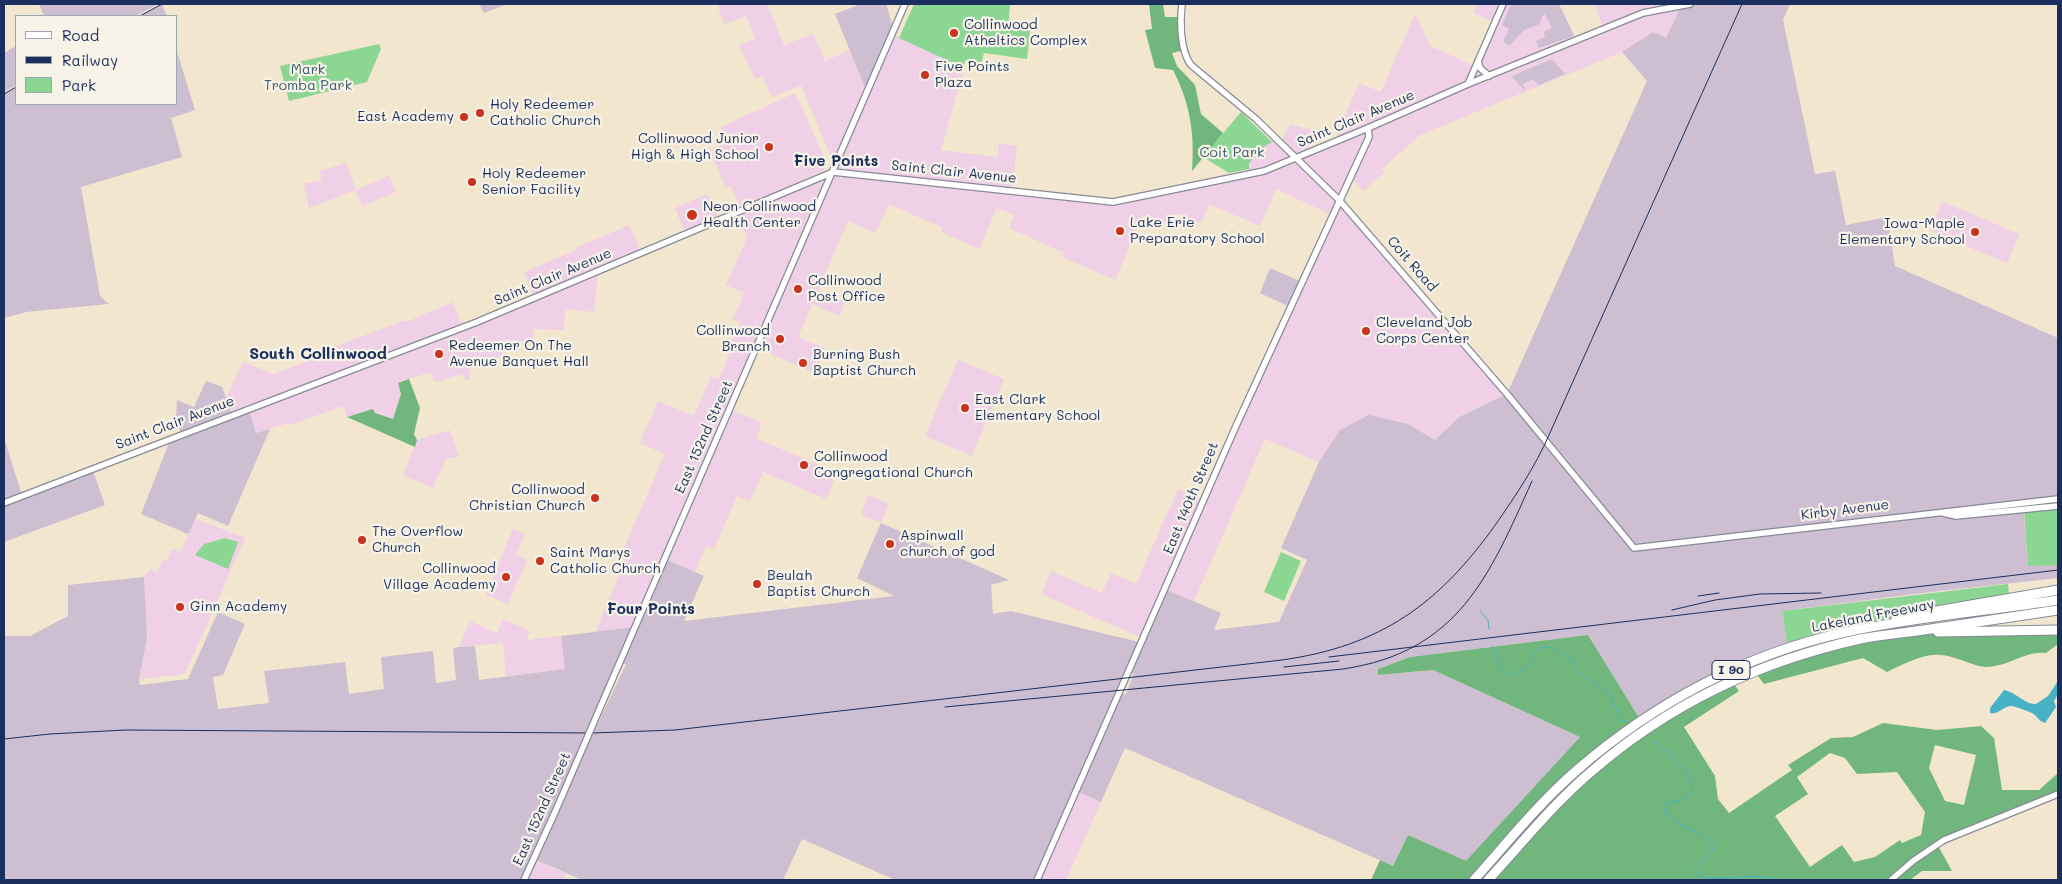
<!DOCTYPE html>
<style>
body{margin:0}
#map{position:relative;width:2062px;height:884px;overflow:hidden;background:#f2e6ce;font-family:Mali,sans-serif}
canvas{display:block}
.frame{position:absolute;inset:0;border:5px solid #1b2f5e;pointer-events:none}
.legend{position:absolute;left:15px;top:15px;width:162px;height:90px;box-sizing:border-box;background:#f7f3e8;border:1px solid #9fa5b1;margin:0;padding:6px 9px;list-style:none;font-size:15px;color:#1b2f5e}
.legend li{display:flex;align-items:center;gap:10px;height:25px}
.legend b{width:25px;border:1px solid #9fa5b1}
</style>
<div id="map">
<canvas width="2062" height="884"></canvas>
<div class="frame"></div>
<ul class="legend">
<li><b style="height:6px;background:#fff"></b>Road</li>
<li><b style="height:6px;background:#1b2f5e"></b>Railway</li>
<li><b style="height:14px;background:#8cd693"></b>Park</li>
</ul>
</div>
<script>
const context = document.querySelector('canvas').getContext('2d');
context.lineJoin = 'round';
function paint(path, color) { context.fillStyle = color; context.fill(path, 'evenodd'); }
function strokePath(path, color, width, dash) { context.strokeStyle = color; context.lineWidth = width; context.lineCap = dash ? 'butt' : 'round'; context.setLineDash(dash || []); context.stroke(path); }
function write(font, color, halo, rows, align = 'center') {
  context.font = font + ' Mali,sans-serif'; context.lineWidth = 4.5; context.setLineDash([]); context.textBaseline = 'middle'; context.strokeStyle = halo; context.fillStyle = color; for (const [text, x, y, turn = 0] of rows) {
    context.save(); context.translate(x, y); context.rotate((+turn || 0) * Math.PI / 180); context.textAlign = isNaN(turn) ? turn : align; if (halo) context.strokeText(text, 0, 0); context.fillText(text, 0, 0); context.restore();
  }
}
const built = new Path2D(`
 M717,4H767L784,45L813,34L825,61L850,50L864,85L892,34L964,68L941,150L997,157L999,143L1017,146L1012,191L1113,202L1250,173L1249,163L1254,152L1276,139L1281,143L1290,124L1316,131L1307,153L1334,142L1359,83L1381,92L1415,14L1430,46L1475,66L1495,22L1473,13L1477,4H1559L1577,40L1604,29L1594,4H1690L1681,6L1666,38L1652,32L1622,52L1420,135L1382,169L1384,172L1364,191L1351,178L1339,200L1507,394L1459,417L1435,440L1408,424L1340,430L1319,462L1265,439L1194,601L1165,589L1144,639L1041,594L1051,571L1102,593L1111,573L1136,584L1178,489L1203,500L1332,215L1276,189L1260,226L1209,204L1201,223L1176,213L1170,226L1143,215L1115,280L1062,257L1064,253L1009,228L1014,215L997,208L979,249L941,232L943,228L889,204L875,233L848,221L818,290L845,302L840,316L812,304L798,337L825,348L815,373L757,348L730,409L762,423L756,438L837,473L826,499L763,472L750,501L737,496L714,549L706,546L695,573L664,559L635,627L595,633L628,553L623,550L665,454L640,443L658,401L694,416L711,376L719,379L732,347L730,346L740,322L733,319L744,293L726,285L747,238L737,213L742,210L731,186L726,188L710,151L728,142L721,127L795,93L826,161L824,170L757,201L758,204L833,172L831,157L801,85L772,97L762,76L755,79L739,45L755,39L746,16L724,24Z
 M346,163L356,190L389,176L396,192L362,206L356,190L309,208L304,184L322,180L319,171Z
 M707,194L720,221L686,235L675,208Z
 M1942,201L2019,234L2007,263L1930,231Z
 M629,225L641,253L598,271L594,312L565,309L564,330L534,329L533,342L503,340L502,356L470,368V380H464L463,374L435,382L431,372L399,382L401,394L388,434L347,417L343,406L290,425L289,423L256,433L248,409L232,415L226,399L243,362L273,374L314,359L313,355L405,320L406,322L453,302L463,327L534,297L524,272L577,250L576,248Z
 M958,360L1004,379L972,456L925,436Z
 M450,430L459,457L446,458L433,488L403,475L417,440Z
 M869,495L889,504L881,523L861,514Z
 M194,518L245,538L185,674L139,679L147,638L144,577L150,569L157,573L163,559L167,561L172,549L181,552Z
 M513,529L525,534L516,555L527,560L508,604L486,595Z
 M503,619L530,631L527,640L561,636L566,669L506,676L503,643L459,647L470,621L497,633Z
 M1077,791L1101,802L1066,880H1038Z
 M534,859L566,874L563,880H524Z`);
const industrial = new Path2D(`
 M39,4H158L136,16H44Z
 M162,4L167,16H141Z
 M479,4H507L484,13Z
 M861,4H886L894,30L870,87L864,85L835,14Z
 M1511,4H1559L1574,36L1539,48L1536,41L1545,37L1544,32L1552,28L1545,14L1542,16L1540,24L1524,30L1510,45L1503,42L1509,29L1502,25Z
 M1690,4H1790L1783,20L1815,174L1835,171L1846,225L1888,217L1895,266L2058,338V495L2023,502L2028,566L2058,563V578L1914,594L1782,611L1788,649L1765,656L1641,721L1588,635L1410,657L1378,669V675L1433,670L1580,737L1466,862L1408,835L1393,866L1125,748L1101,802L1077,791L1119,695L1126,694L1134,673L1128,674L1165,589L1221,613L1214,630L1279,622L1307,560L1281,548L1319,462L1340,430L1369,415L1408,424L1435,440L1459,417L1507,394L1647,81L1622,52L1653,32L1666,38L1681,6Z
 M16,46V85L4,92V53Z
 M176,48L195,110L171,118L182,157L81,187L100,296L109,304L26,312L4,318V94L16,87V104H176Z
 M1552,59L1565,74L1539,85L1533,79L1523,84L1525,91L1512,76Z
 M1270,268L1302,282L1290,307L1260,293Z
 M206,381L222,387L232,414L248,408L256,433L270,429L228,526L198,513L188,534L141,514L171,438L181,434L176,419L177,400L194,407Z
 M4,438L22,495L92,468L105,505L4,542Z
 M881,523L1009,580L991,585L993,614L1011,611L1139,642L1037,880H895L802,839L783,880H582L534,859L524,880H4V636H30L68,616V585L144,577L147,638L139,679L140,685L188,679L218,612L245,624L223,675L213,677L218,709L269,703L264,671L345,662L349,694L384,689L381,657L433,651L436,683L456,680L453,648L459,647L475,646L479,680L565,669L561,636L635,627L665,559L704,576L684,621L894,596L857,578ZM619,663L626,664L555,814Z`);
const green = new Path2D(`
 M914,4H1010L1008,28L1030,31L1027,59L984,53L981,65L965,60L964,68L899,38Z
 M379,44L381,49L367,82L289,101L280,66Z
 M1241,112L1272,142L1255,152L1256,155L1249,163V169L1229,173L1203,157Z
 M2058,506V565L2028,566L2024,508Z
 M225,538L238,542L228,569L195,555L204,544Z
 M1281,552L1301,561L1284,601L1264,592Z
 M2008,584L2009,597L1788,649L1782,611Z`);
const forest = new Path2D(`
 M1149,4H1163L1165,17H1182L1185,50L1172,53L1177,66L1195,85L1201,114L1223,133L1192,171C1195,134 1190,103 1173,70L1155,68L1145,30L1152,29Z
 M409,379L420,408L414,434L417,440L415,447L347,417L373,409L375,413L393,419L401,394L398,383Z
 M2058,630V644L2046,653C2024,651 2008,667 1986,667C1971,666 1957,656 1941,655C1923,653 1902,665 1887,672L1863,658L1764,684L1755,672L1812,652L1920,631Z
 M1588,635L1641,721L1577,770L1474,880H1371L1380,860L1393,866L1408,835L1466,861L1580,737L1433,670L1378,675V669L1410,657Z
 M1732,681L1739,691L1684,727L1715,776L1718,799L1729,813L1792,770L1788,765L1831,738L1853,737L1883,723L1937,730L1981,726L1994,738L2002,790H2039L2058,773V794L1937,844L1952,871H1922L1910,880H1488L1547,814L1626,743ZM1935,745L1976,755L1964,805L1945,801L1929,768ZM1830,753L1845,758L1857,774L1897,772L1925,812L1921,835L1902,843L1900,840L1875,857L1854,862L1842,845L1810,867L1775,816L1808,794L1797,777Z`);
const water = new Path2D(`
 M2058,681V694L2054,701L2056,707L2045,723C2038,721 2038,716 2032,713C2028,711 2017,707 2012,706C2004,705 1999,715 1990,713V708L2004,690C2016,692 2025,705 2036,704L2048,696Z`);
const stream = new Path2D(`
 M1480,611L1488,620L1489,629
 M1493,646L1501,668L1511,676L1527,668L1534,652L1542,647H1549L1562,654L1575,663L1578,672L1611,695L1620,720L1625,721
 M1653,741C1665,749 1700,778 1690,794C1685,801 1673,801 1666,804L1664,810C1676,829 1703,829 1714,846L1712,851L1695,869L1696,875C1722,884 1751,870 1776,880`);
const tertiary = new Path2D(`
 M1182,4C1180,21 1180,51 1191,65L1256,119L1339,200L1507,394L1634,548L2058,499
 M1478,61L1480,68L1489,76
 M1468,84L1503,4
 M4,503L477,322L833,172L1113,202L1123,200L1264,171L1368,128L1468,84L1643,13L1690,4
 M1943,513L1956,516L2058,506
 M603,701L905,4
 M524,880L556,810
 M1037,880L1236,426L1369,137L1368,128
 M1891,880L1913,861L1944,840L2058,794`);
const motorway = new Path2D(`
 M1896,618L2058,590
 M1938,632L2058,630
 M1474,880C1507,843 1539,803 1577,770C1654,703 1746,654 1846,632C1916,617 1988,611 2058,600
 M1488,880C1522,843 1554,803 1592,771C1669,704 1761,661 1860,639C1881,635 1903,633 1924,630C1969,623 2013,617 2058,610`);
const rail = new Path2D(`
 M140,16L162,4
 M4,94L16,87
 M1698,596L1719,593
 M1672,610L1715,600L1760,594L1821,593
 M1329,657L2058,570
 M1284,667L1339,661
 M945,707L1343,669C1458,652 1489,577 1532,481
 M4,739L50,734L125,730L592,733L675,730L1282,660C1381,646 1439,604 1496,524C1516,495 1535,467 1549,435L1742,4`);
const tertiaryBridge = new Path2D(`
 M556,810L603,701`);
const markers = [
 [954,33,5,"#c8321e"],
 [925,75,5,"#c8321e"],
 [480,113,5,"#c8321e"],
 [464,117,5,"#c8321e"],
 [769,147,5,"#c8321e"],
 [472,182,5,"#c8321e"],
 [692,215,6,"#c8321e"],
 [1120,231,5,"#c8321e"],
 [1975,232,5,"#c8321e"],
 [798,289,5,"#c8321e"],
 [1366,331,5,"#c8321e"],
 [780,339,5,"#c8321e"],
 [439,354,5,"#c8321e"],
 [803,363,5,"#c8321e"],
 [965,408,5,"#c8321e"],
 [804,465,5,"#c8321e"],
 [595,498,5,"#c8321e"],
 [362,540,5,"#c8321e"],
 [890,544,5,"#c8321e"],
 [540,561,5,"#c8321e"],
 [506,577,5,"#c8321e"],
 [757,584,5,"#c8321e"],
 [180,607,5,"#c8321e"]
];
const shields = [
 [1731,670,38]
];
const shieldNames = [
 ["I 90",1731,670]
];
const poiNames = [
 ["Collinwood",964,25],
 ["Atheltics Complex",964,41],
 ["Five Points",935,67],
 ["Plaza",935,83],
 ["Holy Redeemer",490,105],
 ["Catholic Church",490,121],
 ["East Academy",454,117,"right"],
 ["Collinwood Junior",759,139,"right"],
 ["High & High School",759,155,"right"],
 ["Holy Redeemer",482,174],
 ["Senior Facility",482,190],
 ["Neon Collinwood",703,207],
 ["Health Center",703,223],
 ["Lake Erie",1130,223],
 ["Preparatory School",1130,239],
 ["Iowa-Maple",1965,224,"right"],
 ["Elementary School",1965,240,"right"],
 ["Collinwood",808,281],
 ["Post Office",808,297],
 ["Cleveland Job",1376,323],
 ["Corps Center",1376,339],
 ["Collinwood",770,331,"right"],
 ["Branch",770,347,"right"],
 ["Redeemer On The",449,346],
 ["Avenue Banquet Hall",449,362],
 ["Burning Bush",813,355],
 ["Baptist Church",813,371],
 ["East Clark",975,400],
 ["Elementary School",975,416],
 ["Collinwood",814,457],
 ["Congregational Church",814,473],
 ["Collinwood",585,490,"right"],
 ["Christian Church",585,506,"right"],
 ["The Overflow",372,532],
 ["Church",372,548],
 ["Aspinwall",900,536],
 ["church of god",900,552],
 ["Saint Marys",550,553],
 ["Catholic Church",550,569],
 ["Collinwood",496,569,"right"],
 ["Village Academy",496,585,"right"],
 ["Beulah",767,576],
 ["Baptist Church",767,592],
 ["Ginn Academy",190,607]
];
const parkNames = [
 ["Mark",308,70],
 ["Tromba Park",308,86],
 ["Coit Park",1232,153]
];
const streetNames = [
 ["Saint Clair Avenue",1356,119,-23],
 ["Saint Clair Avenue",954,172,6],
 ["Coit Road",1412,264,49],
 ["Saint Clair Avenue",553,277,-23],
 ["Saint Clair Avenue",175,423,-21],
 ["East 152nd Street",704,437,-66],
 ["East 140th Street",1191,498,-67],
 ["Kirby Avenue",1845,510,-7],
 ["Lakeland Freeway",1873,616,-11],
 ["East 152nd Street",542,809,-66]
];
const neighbourhoodNames = [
 ["Five Points",836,161],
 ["Four Points",651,609]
];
const quarterNames = [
 ["South Collinwood",318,354]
];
paint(built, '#efd0e6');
paint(industrial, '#cdbed2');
paint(green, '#8cd693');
paint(forest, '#71b77d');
paint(water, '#47b2c5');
strokePath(stream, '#47b2c5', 1);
strokePath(tertiary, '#868a96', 8);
strokePath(motorway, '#868a96', 11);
strokePath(tertiary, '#fff', 5.5);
strokePath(motorway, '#fff', 9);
strokePath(rail, '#1b2f5e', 1);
strokePath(tertiaryBridge, '#868a96', 8, []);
strokePath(tertiaryBridge, '#fff', 5.5);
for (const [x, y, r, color] of markers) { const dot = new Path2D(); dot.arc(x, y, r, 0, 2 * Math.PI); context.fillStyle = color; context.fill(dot); strokePath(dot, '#f7f3e8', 2); }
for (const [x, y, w] of shields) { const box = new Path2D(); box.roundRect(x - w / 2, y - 9.5, w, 19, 4); context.fillStyle = '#f7f3e8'; context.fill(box); strokePath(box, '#1b2f5e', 1); }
write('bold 12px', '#1b2f5e', null, shieldNames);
write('14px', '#1b2f5e', '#f7f3e8', poiNames, 'left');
write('14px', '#37596b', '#f7f3e8', parkNames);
write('14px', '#1b2f5e', '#f7f3e8', streetNames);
write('bold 15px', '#1b2f5e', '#f7f3e8', neighbourhoodNames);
write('bold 16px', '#1b2f5e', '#f7f3e8', quarterNames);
</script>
